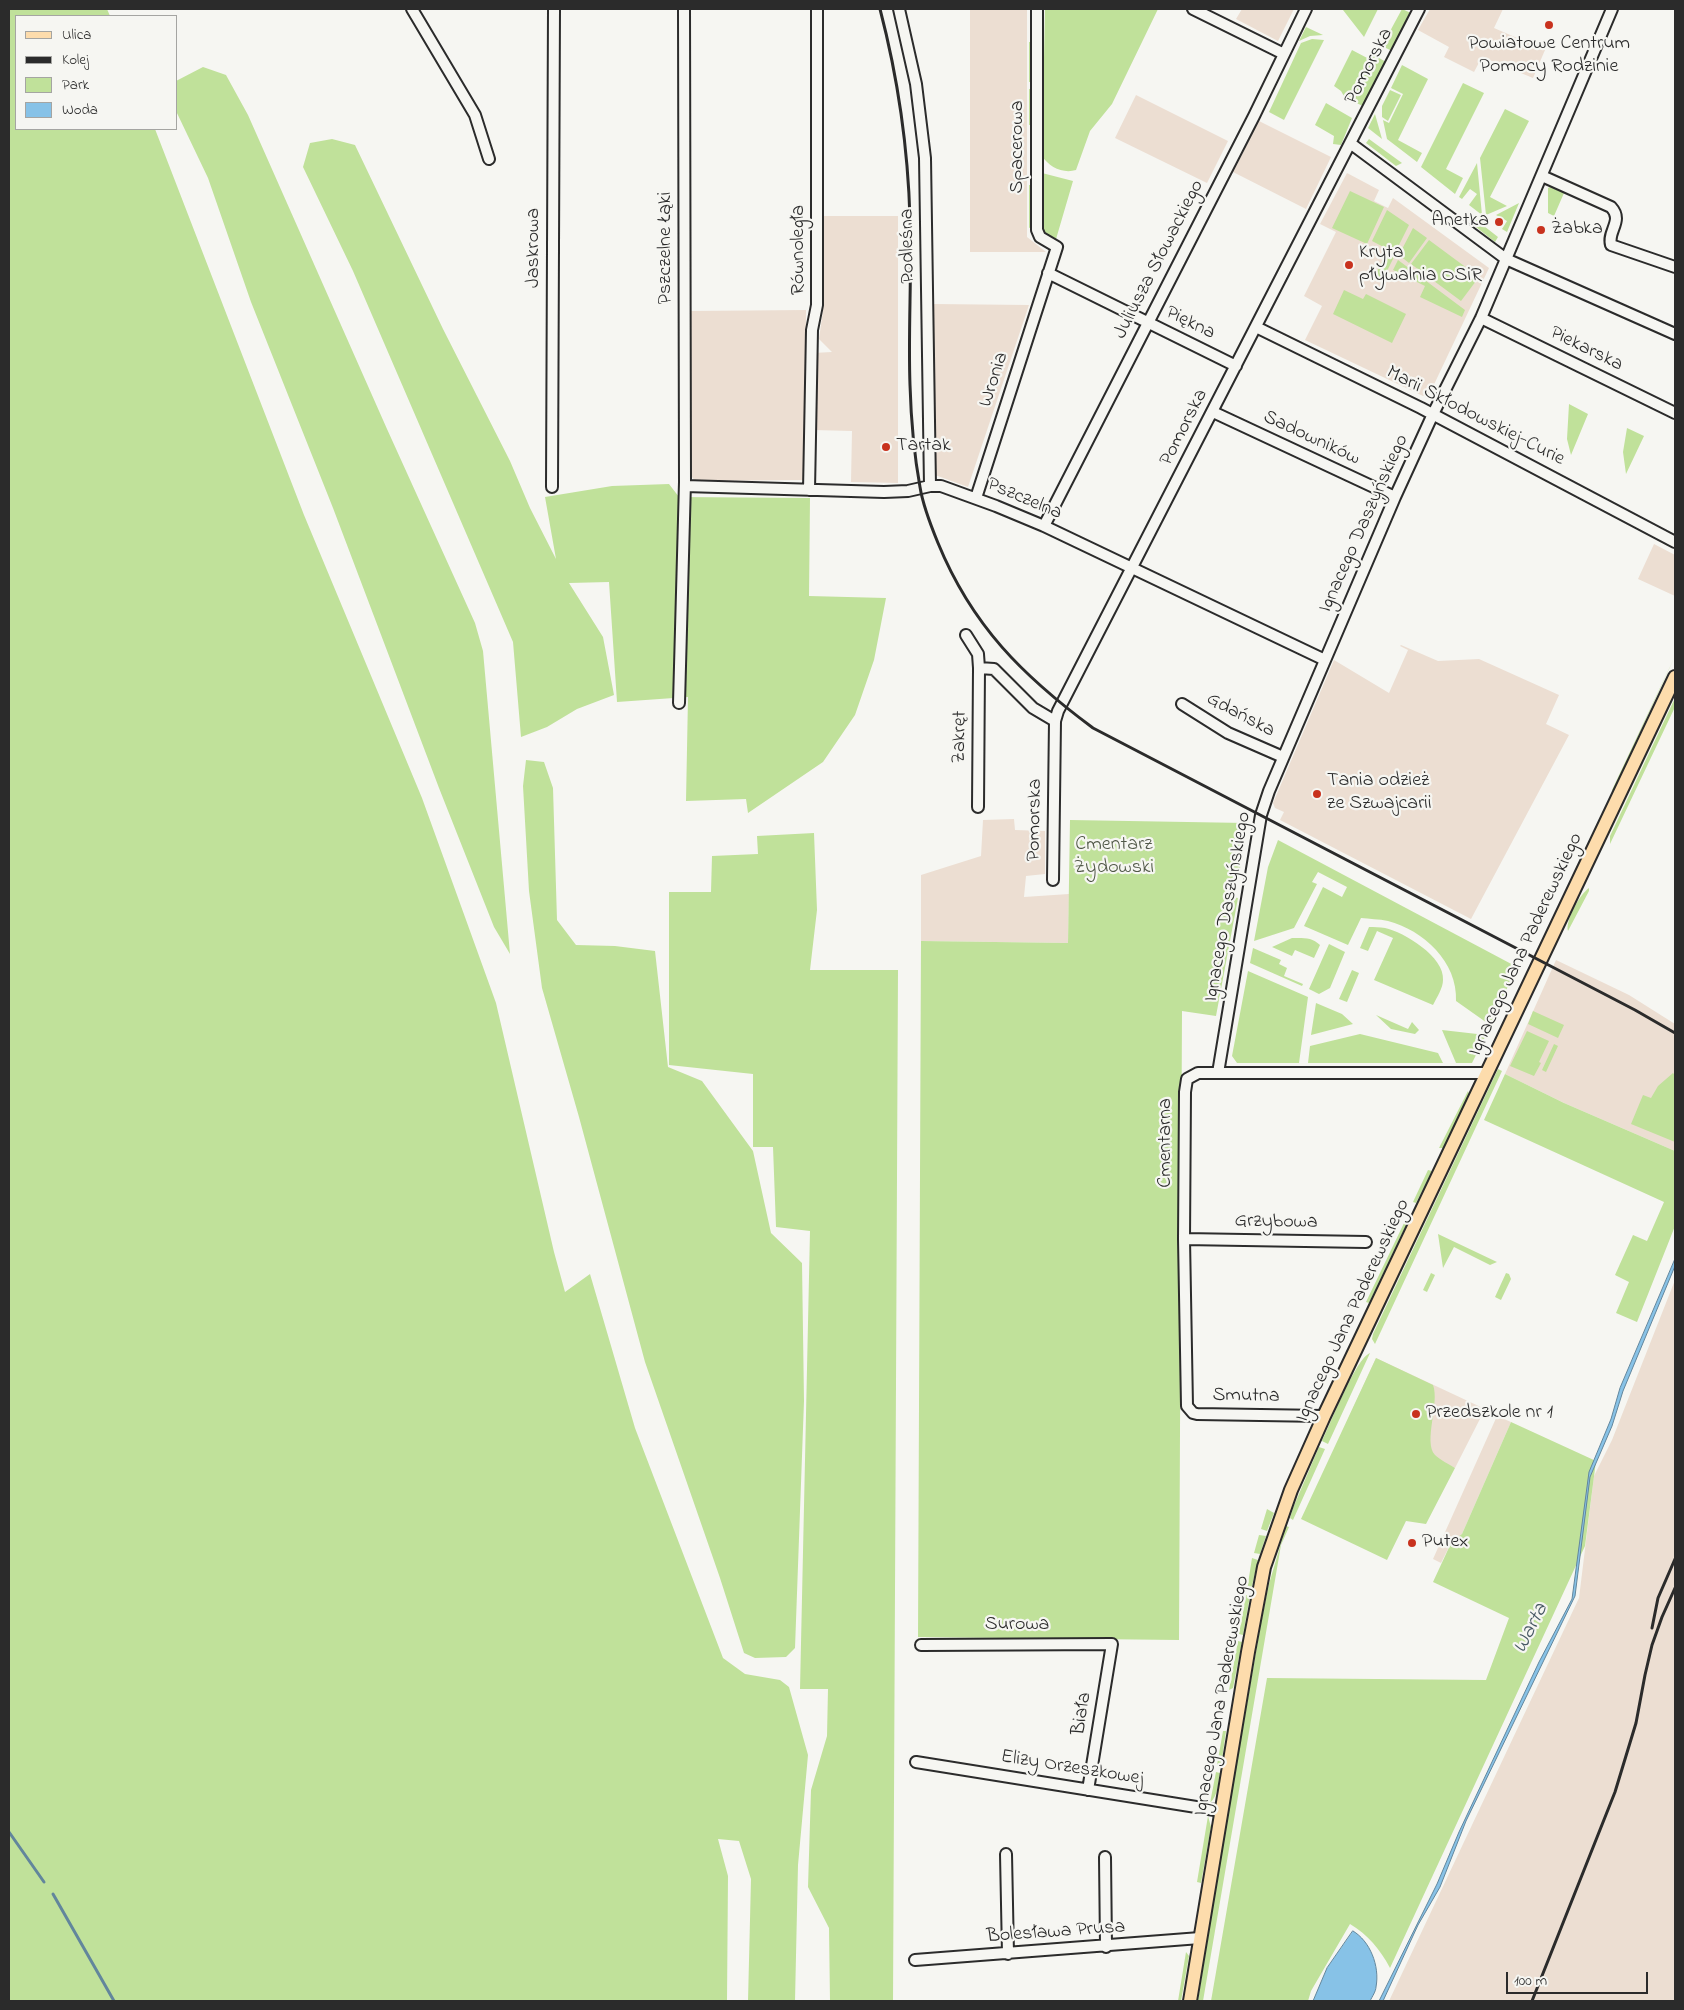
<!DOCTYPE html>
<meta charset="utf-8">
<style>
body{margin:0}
#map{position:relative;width:1684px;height:2010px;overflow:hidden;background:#f6f6f2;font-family:"Indie Flower",sans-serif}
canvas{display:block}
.frame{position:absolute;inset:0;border:10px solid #2b2b2b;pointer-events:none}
.legend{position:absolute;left:15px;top:15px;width:162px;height:115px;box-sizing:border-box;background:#f6f6f2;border:1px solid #a5a5a2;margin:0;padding:6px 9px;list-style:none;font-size:15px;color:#2b2b2b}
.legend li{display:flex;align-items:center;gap:10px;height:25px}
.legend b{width:25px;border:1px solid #a5a5a2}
.scale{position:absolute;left:1506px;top:1972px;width:142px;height:22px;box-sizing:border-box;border:2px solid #2b2b2b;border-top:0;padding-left:6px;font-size:15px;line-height:18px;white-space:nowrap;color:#2b2b2b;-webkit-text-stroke:4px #f6f6f2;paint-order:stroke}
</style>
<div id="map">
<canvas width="1684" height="2010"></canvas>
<div class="frame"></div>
<ul class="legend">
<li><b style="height:6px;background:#fddcac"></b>Ulica</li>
<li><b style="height:6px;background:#2b2b2b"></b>Kolej</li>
<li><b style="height:14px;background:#c0e19a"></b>Park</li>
<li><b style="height:14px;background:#87c2e7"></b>Woda</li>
</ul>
<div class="scale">100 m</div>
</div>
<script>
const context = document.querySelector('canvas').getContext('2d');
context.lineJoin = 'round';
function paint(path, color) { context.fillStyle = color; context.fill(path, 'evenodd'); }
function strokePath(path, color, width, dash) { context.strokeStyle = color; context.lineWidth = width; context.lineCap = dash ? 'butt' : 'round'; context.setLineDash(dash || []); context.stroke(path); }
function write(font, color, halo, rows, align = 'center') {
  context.font = font + ' "Indie Flower",sans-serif'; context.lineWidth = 4.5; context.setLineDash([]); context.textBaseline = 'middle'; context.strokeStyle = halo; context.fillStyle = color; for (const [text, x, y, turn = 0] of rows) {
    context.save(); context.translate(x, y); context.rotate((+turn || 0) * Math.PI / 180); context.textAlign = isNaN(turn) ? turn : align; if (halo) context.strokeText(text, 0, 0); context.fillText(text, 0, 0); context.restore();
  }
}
const built = new Path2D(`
 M970,9H1027V237L1046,252H970Z
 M1242,9H1294L1278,41L1236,19Z
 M1430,9H1503L1494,28L1545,50L1533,78L1482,57L1474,72L1444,57L1449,47L1418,30Z
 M1136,95L1228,141L1207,183L1115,138Z
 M1259,121L1331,157L1306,209L1233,172Z
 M1347,173L1379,190L1374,201L1388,208L1393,198L1489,268L1430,393L1423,396L1305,340L1322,306L1304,296L1336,232L1320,224Z
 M823,216H898V483L851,482L852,431L813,430V353L832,352L819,339L823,310Z
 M933,304L1029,305L968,487L935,475Z
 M806,310L805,480L695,481L689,473L691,311Z
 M1654,544L1675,555V596L1638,579Z
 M1401,645L1438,661L1479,659L1559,695L1546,724L1569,735L1471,919L1280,820L1284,812L1275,808L1273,803L1334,660L1389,693L1408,650L1400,646Z
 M1014,819L1015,830L1045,831V874L1026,876L1024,897L1069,894L1068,943L921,941V875L981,856L983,820Z
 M1556,960L1629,995L1675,1024V1151L1564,1103L1505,1074Z
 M1675,1280V2001H1389L1579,1598L1594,1476L1612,1440Z
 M1376,1358L1485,1409L1455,1468L1348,1419Z
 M1497,1416L1511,1422L1462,1534L1452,1541L1441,1563L1433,1559Z`);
const green = new Path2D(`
 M9,9H107L110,16H16V129H155L304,515L422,798L496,1003L554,1252L565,1292L590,1274L635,1428L723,1658L745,1674L780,1680L789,1687L808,1755L798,1865L795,2001H748L751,1879L739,1841L718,1839L728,1876L727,2001H9Z
 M1045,9H1158L1112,104L1090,131L1076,170C1063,174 1049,167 1042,156Z
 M1343,9H1378L1364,37L1343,10Z
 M1402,9L1411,13L1392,51L1382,46Z
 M1306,27L1323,35L1310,36L1299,41Z
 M1312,39L1324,40L1284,120L1269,112L1301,43Z
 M1029,42H1032V82H1029Z
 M1352,50L1371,60L1374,55L1386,62L1363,106L1345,98L1341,91L1334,86Z
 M1402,65L1428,79L1398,140L1422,153L1417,162L1387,139L1383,120L1389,123L1403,94L1391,88Z
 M203,67L226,75L248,115L387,429L475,623L483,651L510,954L494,927L439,788L333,508L251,302L208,178L176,111V81Z
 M1463,83L1484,93L1446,169L1463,178L1455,194L1421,167Z
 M1029,89H1032V125H1029Z
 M1390,90L1401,95L1388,121L1382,117V106Z
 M1326,103L1352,118L1341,145L1333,144L1334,136L1315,125Z
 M1505,109L1529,121L1490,197L1507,206L1486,215L1480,158Z
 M1375,114L1382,139L1368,128Z
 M332,139L355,145L443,329L510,461L530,508L556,559L545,497L612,486L669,484L679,497L810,498L809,596L886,598L874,660L855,715L823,762L748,813L746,799L686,801L688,697L617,702L609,582L569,583L603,637L614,695L577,709L547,727L521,737L513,642L353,271L303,167L310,143Z
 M1369,139L1402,163L1396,166L1366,143Z
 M1477,163L1482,215L1469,205L1477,194L1470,189L1462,199L1459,197Z
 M1042,173L1073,181L1054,246L1041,231Z
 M1029,185H1032V227L1029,228Z
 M1550,187L1564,193L1554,216L1548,213V188Z
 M1350,191L1384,207L1367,244L1332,228Z
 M1519,203L1507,232L1502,229L1507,221L1496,215Z
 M1387,210L1409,225L1395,253L1372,241Z
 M1475,219L1498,237L1495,242L1472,224Z
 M1413,228L1427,238L1409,263L1399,255Z
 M1429,240L1479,277L1461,301L1411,264Z
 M1386,253L1394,257L1382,281L1374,278Z
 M1398,260L1465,310L1462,317L1420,297L1425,286L1393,270Z
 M1344,290L1363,299L1366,294L1406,314L1392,343L1333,314Z
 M1569,404L1588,414L1571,455L1567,439Z
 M1627,428L1644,436L1626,474L1623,452Z
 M1675,656L1613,791L1612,790Z
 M1675,698V707L1610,844V836Z
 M526,760L544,762L553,788L557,920L576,945L615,946L655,951L668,1067L702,1081L753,1151L771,1233L802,1263L804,1401L795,1648L786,1657L755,1658L744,1653L720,1578L645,1362L579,1117L542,988L529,891L523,786Z
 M1070,820L1246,823L1240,869L1233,868L1232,897L1238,898L1216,1016L1182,1011L1179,1640L918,1637L921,941L1068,943Z
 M814,833L817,910L810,970H898L893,2001H830L829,1928L808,1887L811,1790L827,1736L828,1689H800L810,1231L776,1227L773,1147H753V1074L669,1065V892H711L712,856L758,854L757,836Z
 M1278,840L1517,967L1490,1025L1456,1001C1458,962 1423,930 1388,921C1379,919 1369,919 1361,918L1348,945L1304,926L1323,887L1342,897L1347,887L1318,872L1312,882L1317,884L1294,928L1254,941L1268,867Z
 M1589,888V891L1568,931C1565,921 1580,894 1589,888Z
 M1369,927C1374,927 1380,927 1385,928C1404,932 1445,957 1443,980C1443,988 1437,997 1433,1005L1374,980L1393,938L1377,931L1368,951L1360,948Z
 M1292,938C1303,938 1312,937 1320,945L1314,958L1295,950L1292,956L1272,947Z
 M1329,944L1345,952L1330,988L1319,994L1309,989Z
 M1253,948L1281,960L1279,964L1287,968L1284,976L1303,984L1302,986L1250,963Z
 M1352,970L1359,973L1347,1002L1339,999Z
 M1248,971L1308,997L1299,1063H1237L1232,1056Z
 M1316,1003L1342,1014L1353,1024L1311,1035Z
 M1533,1011L1564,1025L1558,1038L1528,1024Z
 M1376,1015L1408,1029L1412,1022L1419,1030L1415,1034L1391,1029Z
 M1442,1030L1486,1035L1472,1063H1456Z
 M1527,1031L1549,1041L1539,1062L1541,1063L1534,1076L1510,1066Z
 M1360,1034L1438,1053L1443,1063H1308L1310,1046Z
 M1554,1044L1558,1046L1546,1072L1542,1070Z
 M1498,1069L1502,1071L1375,1344L1372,1339L1373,1334Z
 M1673,1073L1675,1075V1142L1631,1124L1643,1095L1651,1098L1658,1086Z
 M1505,1074L1564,1103L1675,1151V1226L1637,1322L1616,1313L1629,1282L1615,1275L1633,1235L1647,1241L1664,1202L1484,1120Z
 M1468,1091L1469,1094L1443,1148H1439Z
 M1428,1170L1432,1171L1416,1203L1413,1202Z
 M1405,1221H1408L1369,1303L1366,1302Z
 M1438,1234L1497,1262L1490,1265L1454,1247L1443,1268Z
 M1431,1273L1435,1275L1427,1292L1423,1290Z
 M1506,1273L1509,1274L1511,1279L1501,1300L1495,1297Z
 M1370,1353L1328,1444L1322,1441C1330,1425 1356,1358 1370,1353Z
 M1376,1358L1433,1385C1440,1403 1423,1442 1435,1455C1440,1460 1449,1464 1455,1468L1426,1524L1406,1521L1387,1560L1301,1519Z
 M1511,1422L1596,1461L1585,1546L1390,1968C1380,1949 1368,1935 1350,1924L1311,1991L1308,2001H1211L1267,1678L1486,1680L1509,1618L1433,1582L1452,1541L1462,1534Z
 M1319,1447L1325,1449L1293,1520L1290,1518L1293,1508Z
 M1267,1509L1274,1513L1267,1531L1261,1529Z
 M1286,1526L1289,1527L1281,1545L1203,2001H1198L1219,1867L1261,1623L1269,1584Z
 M1259,1535L1266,1536L1260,1554L1254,1553Z
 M1252,1558L1258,1560L1251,1590H1247Z
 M1246,1595L1250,1596L1243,1635L1239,1634Z
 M1238,1641L1242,1642L1233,1688L1229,1690Z
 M1223,1731H1226L1221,1766L1217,1765Z
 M1216,1772L1220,1773C1218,1783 1218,1796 1210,1803Z
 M1208,1816L1211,1827L1201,1883L1197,1882Z
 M1186,1952L1189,1956L1181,2001H1178Z`);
const water = new Path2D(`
 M1675,1259V1266L1623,1391L1612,1426L1590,1477L1575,1596L1466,1821L1440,1887L1418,1925L1383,2001H1379L1437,1884L1459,1832L1539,1662L1572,1599L1589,1472L1611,1419L1620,1388Z
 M1353,1931C1370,1941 1380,1966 1376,1987C1376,1991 1372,1997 1370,2001H1313L1327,1968Z`);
const stream = new Path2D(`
 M9,1832L44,1882
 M53,1894L114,2001`);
const minor = new Path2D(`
 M412,9L475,115L489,159
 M899,9L916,84L925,158L930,486
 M1193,9L1284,54
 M1350,143L1506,259L1675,334
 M1542,176L1611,207C1624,221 1607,231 1611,245L1675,267
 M1048,273L1236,366
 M1481,318L1675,413
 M1256,327L1421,408L1675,542
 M1213,412L1395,497
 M685,486L884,492L908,491L930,486H941L996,506L1044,526L1325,660
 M552,487L554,9
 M809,490L812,330L817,305V9
 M976,498L1057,247L1040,237L1037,230V9
 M1044,526L1254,116L1306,9
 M966,635L978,654L979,668
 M679,703L685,482L684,9
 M1182,704L1228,733L1283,757
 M978,807L979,668L994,669L1033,708L1055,721
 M1053,880L1055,721L1058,711L1419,9
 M1218,1073L1261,815L1269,791L1395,497L1433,414L1481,318L1612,9
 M1184,1239L1366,1242
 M1324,1416L1197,1414L1193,1413L1187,1406L1184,1239L1185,1092L1187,1079L1198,1073H1487
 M921,1645L1112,1644L1088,1790
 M916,1762L1221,1811
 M1006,1854L1008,1954
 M1105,1857L1106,1947
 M915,1960L1200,1938`);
const major = new Path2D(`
 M1190,2001L1248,1652L1264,1567L1291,1490L1324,1416L1675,677`);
const rail = new Path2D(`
 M880,9C898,78 908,148 910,219C912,274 908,330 910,385C911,419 914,454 920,487C923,506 931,526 938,543C972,626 1023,676 1093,728L1635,1010L1675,1033
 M1652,1628L1658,1598L1675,1559
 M1532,2001L1615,1792L1636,1723L1645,1675L1652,1645L1662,1617L1675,1588`);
const markers = [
 [1549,25,5,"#c8321e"],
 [1499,222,5,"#c8321e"],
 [1541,230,5,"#c8321e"],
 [1349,265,5,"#c8321e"],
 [886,447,5,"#c8321e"],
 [1317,794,5,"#c8321e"],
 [1416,1414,5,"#c8321e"],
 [1412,1543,5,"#c8321e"]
];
const poiNames = [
 ["Powiatowe Centrum",1549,45,"center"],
 ["Pomocy Rodzinie",1549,68,"center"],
 ["Anetka",1489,222,"right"],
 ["Żabka",1551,230],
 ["Kryta",1359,254],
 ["pływalnia OSiR",1359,277],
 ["Tartak",896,447],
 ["Tania odzież",1327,782],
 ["ze Szwajcarii",1327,805],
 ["Przedszkole nr 1",1426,1414],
 ["Putex",1422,1543]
];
const streetNames = [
 ["Pomorska",1370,67,-63],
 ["Spacerowa",1019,147,-90],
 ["Podleśna",909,246,-91],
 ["Jaskrowa",535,248,-90],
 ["Pszczelne Łąki",667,248,-90],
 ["Równoległa",800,250,-90],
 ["Juliusza Słowackiego",1160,260,-63],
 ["Piękna",1190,324,26],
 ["Piekarska",1586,350,26],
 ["Wronia",995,380,-72],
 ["Marii Skłodowskiej-Curie",1475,417,27],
 ["Pomorska",1185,428,-63],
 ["Sadowników",1311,439,25],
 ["Pszczelna",1024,500,23],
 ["Ignacego Daszyńskiego",1365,524,-66],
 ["Gdańska",1240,716,28],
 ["Zakręt",961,737,-89],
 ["Pomorska",1036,820,-89],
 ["Ignacego Daszyńskiego",1229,907,-80],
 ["Ignacego Jana Paderewskiego",1527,945,-65],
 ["Cmentarna",1167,1143,-90],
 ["Grzybowa",1276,1223,1],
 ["Ignacego Jana Paderewskiego",1354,1311,-65],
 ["Smutna",1246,1397,1],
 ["Surowa",1017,1626],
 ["Ignacego Jana Paderewskiego",1223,1696,-80],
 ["Biała",1083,1714,-81],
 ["Elizy Orzeszkowej",1072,1769,9],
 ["Bolesława Prusa",1056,1933,-4]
];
const parkNames = [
 ["Cmentarz",1114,846],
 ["Żydowski",1114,869]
];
const waterNames = [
 ["Warta",1532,1629,-63]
];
paint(built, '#ecded2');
paint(green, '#c0e19a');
paint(water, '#87c2e7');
strokePath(water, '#62869c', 1);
strokePath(stream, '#62869c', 3);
strokePath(minor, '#2b2b2b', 14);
strokePath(major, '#2b2b2b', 16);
strokePath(minor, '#f6f6f2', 10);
strokePath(major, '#fddcac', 12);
strokePath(rail, '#2b2b2b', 3);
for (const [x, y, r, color] of markers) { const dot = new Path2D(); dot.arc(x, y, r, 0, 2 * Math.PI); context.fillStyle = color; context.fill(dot); strokePath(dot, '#f6f6f2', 2); }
write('20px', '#2b2b2b', '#f6f6f2', poiNames, 'left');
write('20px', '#2b2b2b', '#f6f6f2', streetNames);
write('20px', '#505847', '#f6f6f2', parkNames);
write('italic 21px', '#475863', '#f6f6f2', waterNames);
</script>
